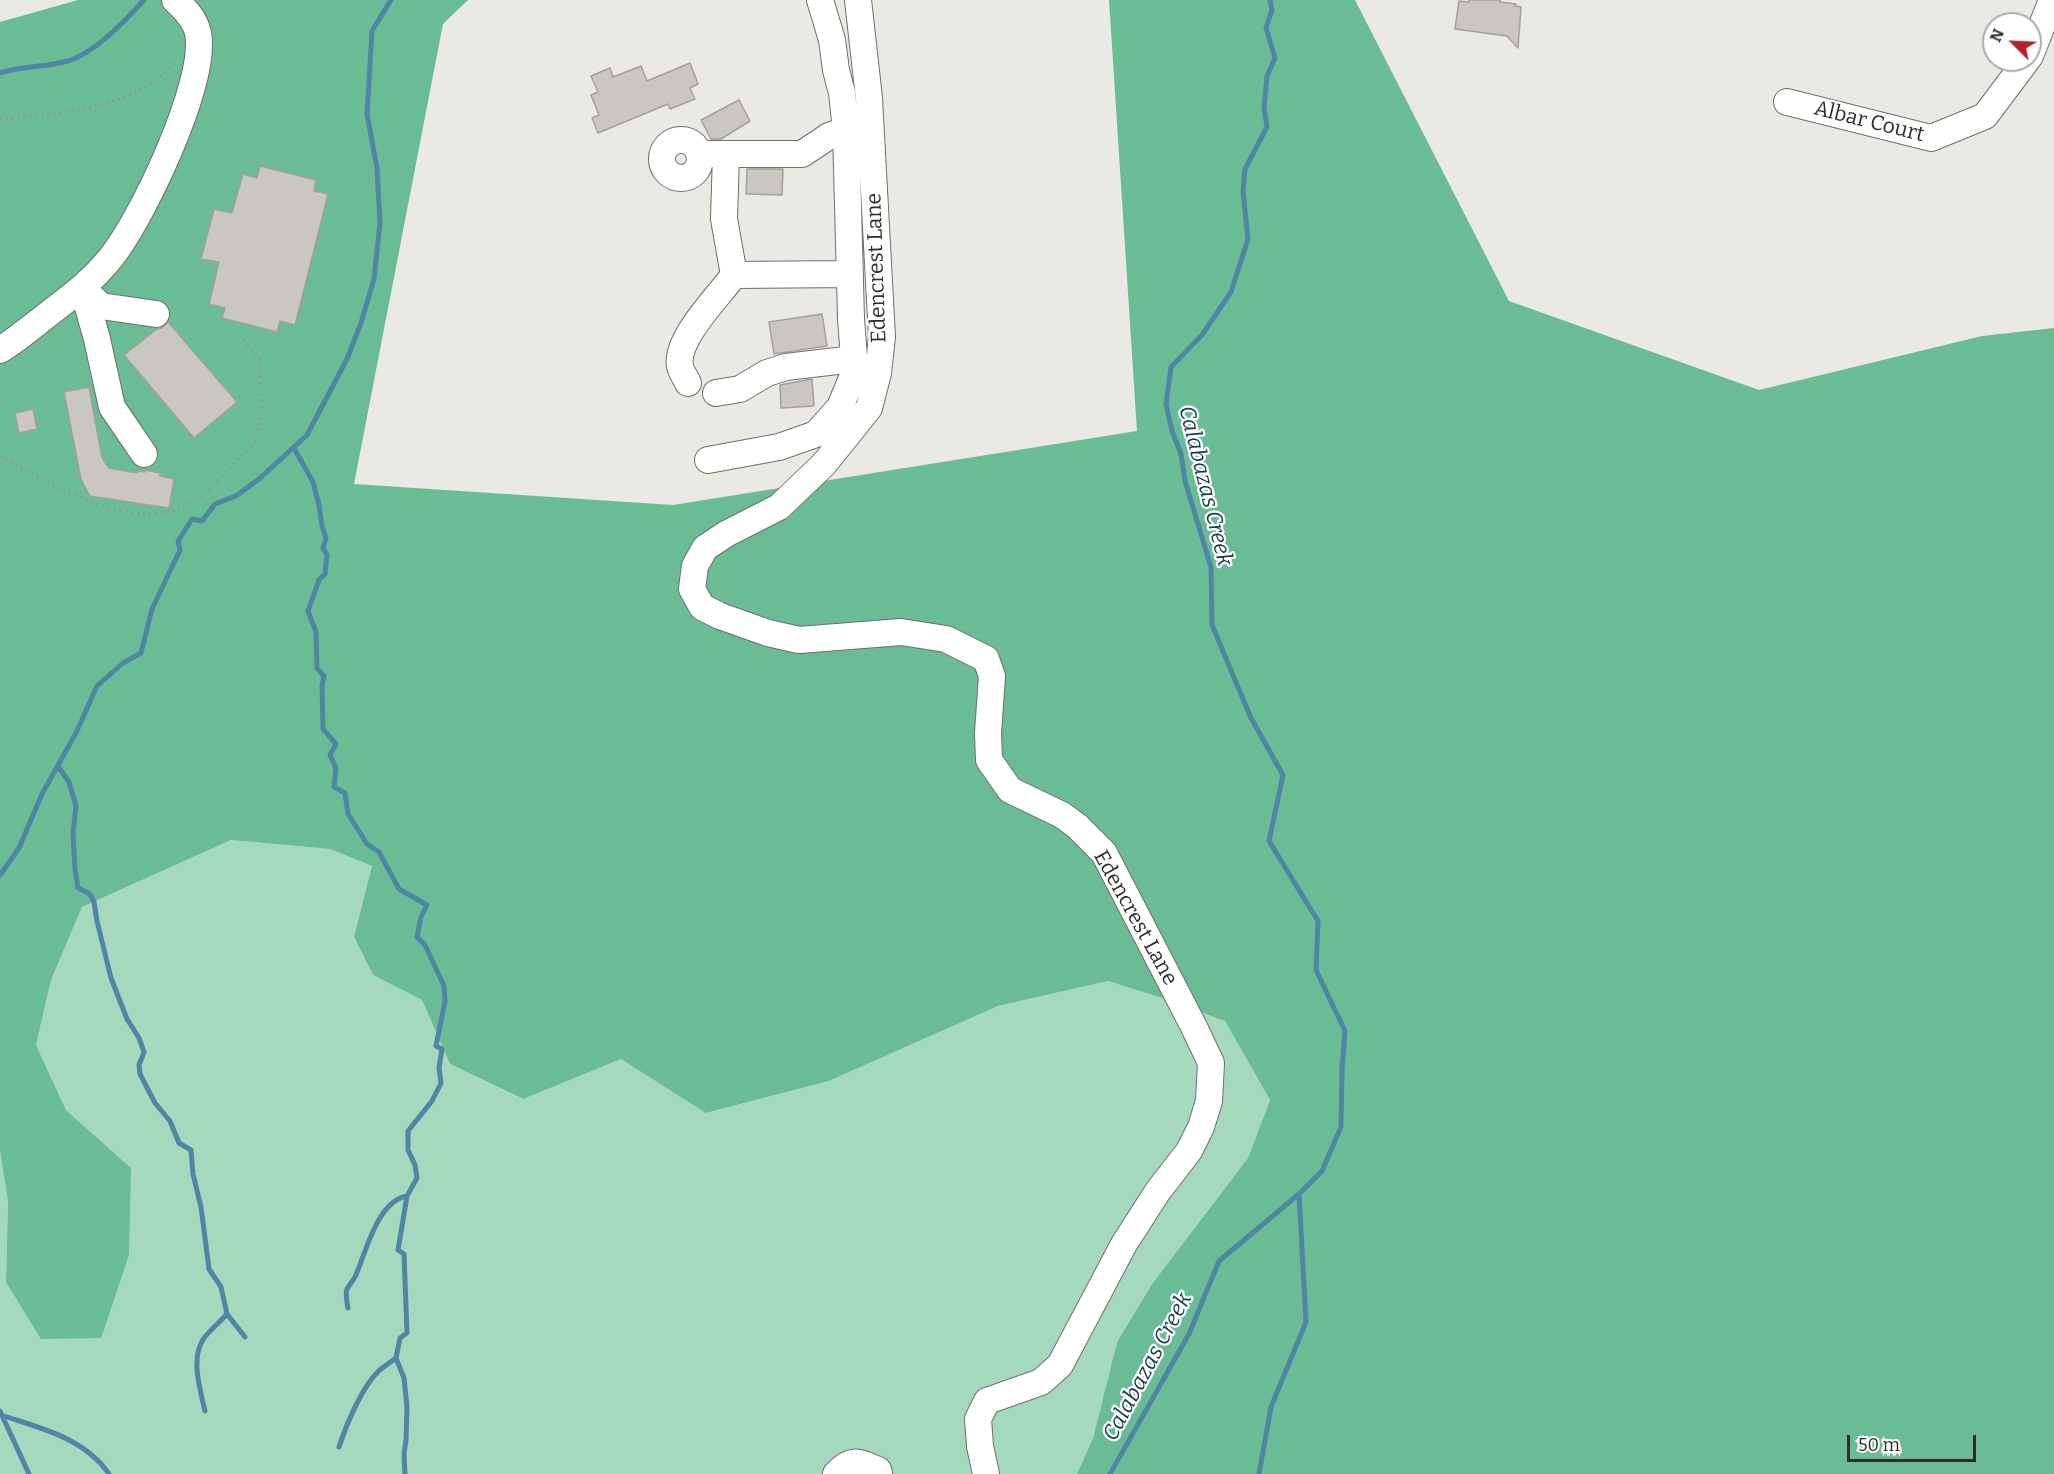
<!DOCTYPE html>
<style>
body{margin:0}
#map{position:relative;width:2054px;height:1474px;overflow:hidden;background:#eae9e3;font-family:Bitter,serif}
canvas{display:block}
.north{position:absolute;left:1982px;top:12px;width:60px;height:60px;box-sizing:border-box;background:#fff;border:2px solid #ababaa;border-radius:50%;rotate:294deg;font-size:16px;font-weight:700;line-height:24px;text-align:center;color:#2e2d2b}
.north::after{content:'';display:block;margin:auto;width:21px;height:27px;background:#b4222d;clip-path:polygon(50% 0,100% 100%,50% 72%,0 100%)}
.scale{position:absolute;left:1847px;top:1435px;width:129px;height:27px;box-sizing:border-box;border:3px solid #2e2d2b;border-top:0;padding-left:8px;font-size:18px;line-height:21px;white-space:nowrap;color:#2e2d2b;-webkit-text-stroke:4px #fff;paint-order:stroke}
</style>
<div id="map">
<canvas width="2054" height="1474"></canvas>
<div class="north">N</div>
<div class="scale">50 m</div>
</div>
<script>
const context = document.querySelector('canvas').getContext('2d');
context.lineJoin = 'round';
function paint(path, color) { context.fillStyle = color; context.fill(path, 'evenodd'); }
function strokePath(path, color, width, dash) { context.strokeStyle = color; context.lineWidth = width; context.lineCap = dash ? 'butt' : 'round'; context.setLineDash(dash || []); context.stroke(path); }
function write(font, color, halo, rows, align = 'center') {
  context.font = font + ' Bitter,serif'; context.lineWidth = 4.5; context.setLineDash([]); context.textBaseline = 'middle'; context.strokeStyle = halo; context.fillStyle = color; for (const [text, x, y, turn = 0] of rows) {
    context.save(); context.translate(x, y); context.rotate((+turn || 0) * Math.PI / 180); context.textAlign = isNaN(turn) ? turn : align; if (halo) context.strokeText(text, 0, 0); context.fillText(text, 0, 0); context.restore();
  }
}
const green = new Path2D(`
 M231,840L330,849L372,866L354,937L373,975L422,1000L450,1064L522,1099L621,1059L707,1113L829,1081L998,1006L1108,981L1162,998L1225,1021L1270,1100L1248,1158L1152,1284L1117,1342L1093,1438L1077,1474H0V1150L8,1201L6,1282L131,1168L66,1110L36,1045L51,980L82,907Z`);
const forest = new Path2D(`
 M78,0H468L443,24L354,484L673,505L1137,431L1109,0H1355L1509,301L1759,390L1982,336L2054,328V1474H1077L1093,1438L1117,1342L1152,1284L1248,1158L1270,1100L1225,1021L1162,998L1108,981L998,1006L829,1081L706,1113L621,1059L523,1099L450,1064L422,1000L373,975L354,937L372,866L330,849L231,840L82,907L51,980L36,1045L66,1110L131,1168L129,1255L101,1338L41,1339L6,1282L8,1201L0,1150V22Z`);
const stream = new Path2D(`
 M0,73C21,66 43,67 64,62C92,56 125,21 144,0
 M294,448L313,482L319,505L322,526L326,538L323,548L327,555L325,574L319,580L308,611L316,632L317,668L324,676L322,685L323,729L336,744L330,755L336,768L334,787L345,793L348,814L367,844L379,852L399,889L427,905L421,917L417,937L425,945L444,986L445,1001L436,1046L442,1049L439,1068L441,1083L432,1101L408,1131V1150L415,1165L417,1178L407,1196L398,1250L404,1254L407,1333L400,1338L396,1358L404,1378L407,1407L406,1440L404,1454L405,1474
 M58,766L69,782L76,806L73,833L75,869L78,888L90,894L94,902L97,921L111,978L127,1019L139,1038L144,1052L139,1065L140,1074L155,1103L170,1121L179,1143L191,1150L193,1174L201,1207L209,1269L221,1287L227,1314C220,1322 211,1329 204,1338C190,1358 200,1389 205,1411
 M0,875L19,848L42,794L76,733L97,686L123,663L141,653L152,609L180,550L178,541L192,519L202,521L215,504L236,496L259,479L307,435L347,359L361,323L374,279L380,223L377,168L367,114L372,31L391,0
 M348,1308C347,1302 345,1294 347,1289C349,1285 353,1281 355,1277C366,1253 377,1201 407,1196
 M227,1314L245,1337
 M0,1411L29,1474
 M1,1415C40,1428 85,1438 109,1474
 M339,1447C346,1425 363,1384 381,1369C386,1365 391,1362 396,1358
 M1110,1474L1189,1334L1219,1261L1299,1194L1322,1171L1341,1127L1342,1069L1345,1031L1316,970L1318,921L1269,841L1283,775L1251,718L1212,625L1211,567L1185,481L1181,454L1172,431L1166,404L1171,367L1202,335L1231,292L1248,239L1243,191L1245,169L1267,127L1264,108L1267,76L1275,58L1266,28L1272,10L1270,0
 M1259,1474L1271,1407L1306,1322L1299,1194`);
const building = new Path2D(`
 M1469,0H1500V2L1516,4L1515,6L1521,7L1518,48L1507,36L1455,29L1459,1L1469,2Z
 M690,63L698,84L690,88L695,99L670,109L668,104L598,133L592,118L599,115L591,95L598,92L591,76L610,68L613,77L641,66L647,81Z
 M739,100L750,121L721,139H711L701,120Z
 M260,166L316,180L314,191L328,194L295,325L280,321L277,332L222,318L225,308L209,304L219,262L201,259L214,209L232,213L243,174L257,178Z
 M747,169H783L782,195L746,194Z
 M822,314L827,346L774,354L769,322Z
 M168,322L237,402L194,438L124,355L157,329L162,328Z
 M812,379L814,406L781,408L780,385Z
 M89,387L102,458L109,468L137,473L138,471L145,472L146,470L160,473V476L174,479L169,508L90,496L81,479L64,392Z
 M33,409L37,429L19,433L15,413Z`);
const path = new Path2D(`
 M0,119C55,115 136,109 174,63
 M0,456L58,488L87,500L116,510L141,514L170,513L203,496L255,442L262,410L260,360L238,334`);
const minor = new Path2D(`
 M858,0L869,98L882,337L878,373L869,408L824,464L779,507L726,534L705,548L695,566L692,589L702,607L720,616L768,633L799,640L901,632L946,639L986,659L992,676L988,733L989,760L1010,790L1062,815L1077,826L1104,853L1194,1027L1211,1063L1209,1101L1201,1127L1189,1151L1158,1191L1124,1244L1060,1365L1041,1382L987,1401L978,1419L980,1446L986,1474
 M2030,56L2052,0
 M1787,102L1931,138L1985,116L2027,60
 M662 159a19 19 0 1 1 38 0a19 19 0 1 1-38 0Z
 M699,154H802L829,136L846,130L842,93L836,70L832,40L820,0
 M734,275L850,274
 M83,289L97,339L112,407L144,454
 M83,289L101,306L156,314
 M0,350C19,338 34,325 51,312C74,294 90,283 109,260C141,222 208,81 198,33C195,19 185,9 175,0
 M688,383C686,378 681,372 680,366C675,339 719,296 734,275L724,219L726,154
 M716,393L740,389L767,373L786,367L854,359
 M708,460L779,447L816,434L840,407L855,371L851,319L846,130
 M836,1474C851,1457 859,1462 878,1470L879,1474`);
const streetNames = [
 ["Albar Court",1869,122,14],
 ["Edencrest Lane",877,268,-92],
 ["Edencrest Lane",1135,918,61]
];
const waterNames = [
 ["Calabazas Creek",1205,486,76],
 ["Calabazas Creek",1148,1367,-62]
];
paint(green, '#a4d9bd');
paint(forest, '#69bc94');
strokePath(stream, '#5086a5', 5);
paint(building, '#cac6c1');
strokePath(building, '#a4a09b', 1.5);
strokePath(minor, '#6f6f69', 28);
strokePath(path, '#94938f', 3, [1.5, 4.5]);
strokePath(minor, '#fff', 26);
write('21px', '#2e2d2b', '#fff', streetNames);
write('italic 22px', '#16394c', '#fff', waterNames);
</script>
